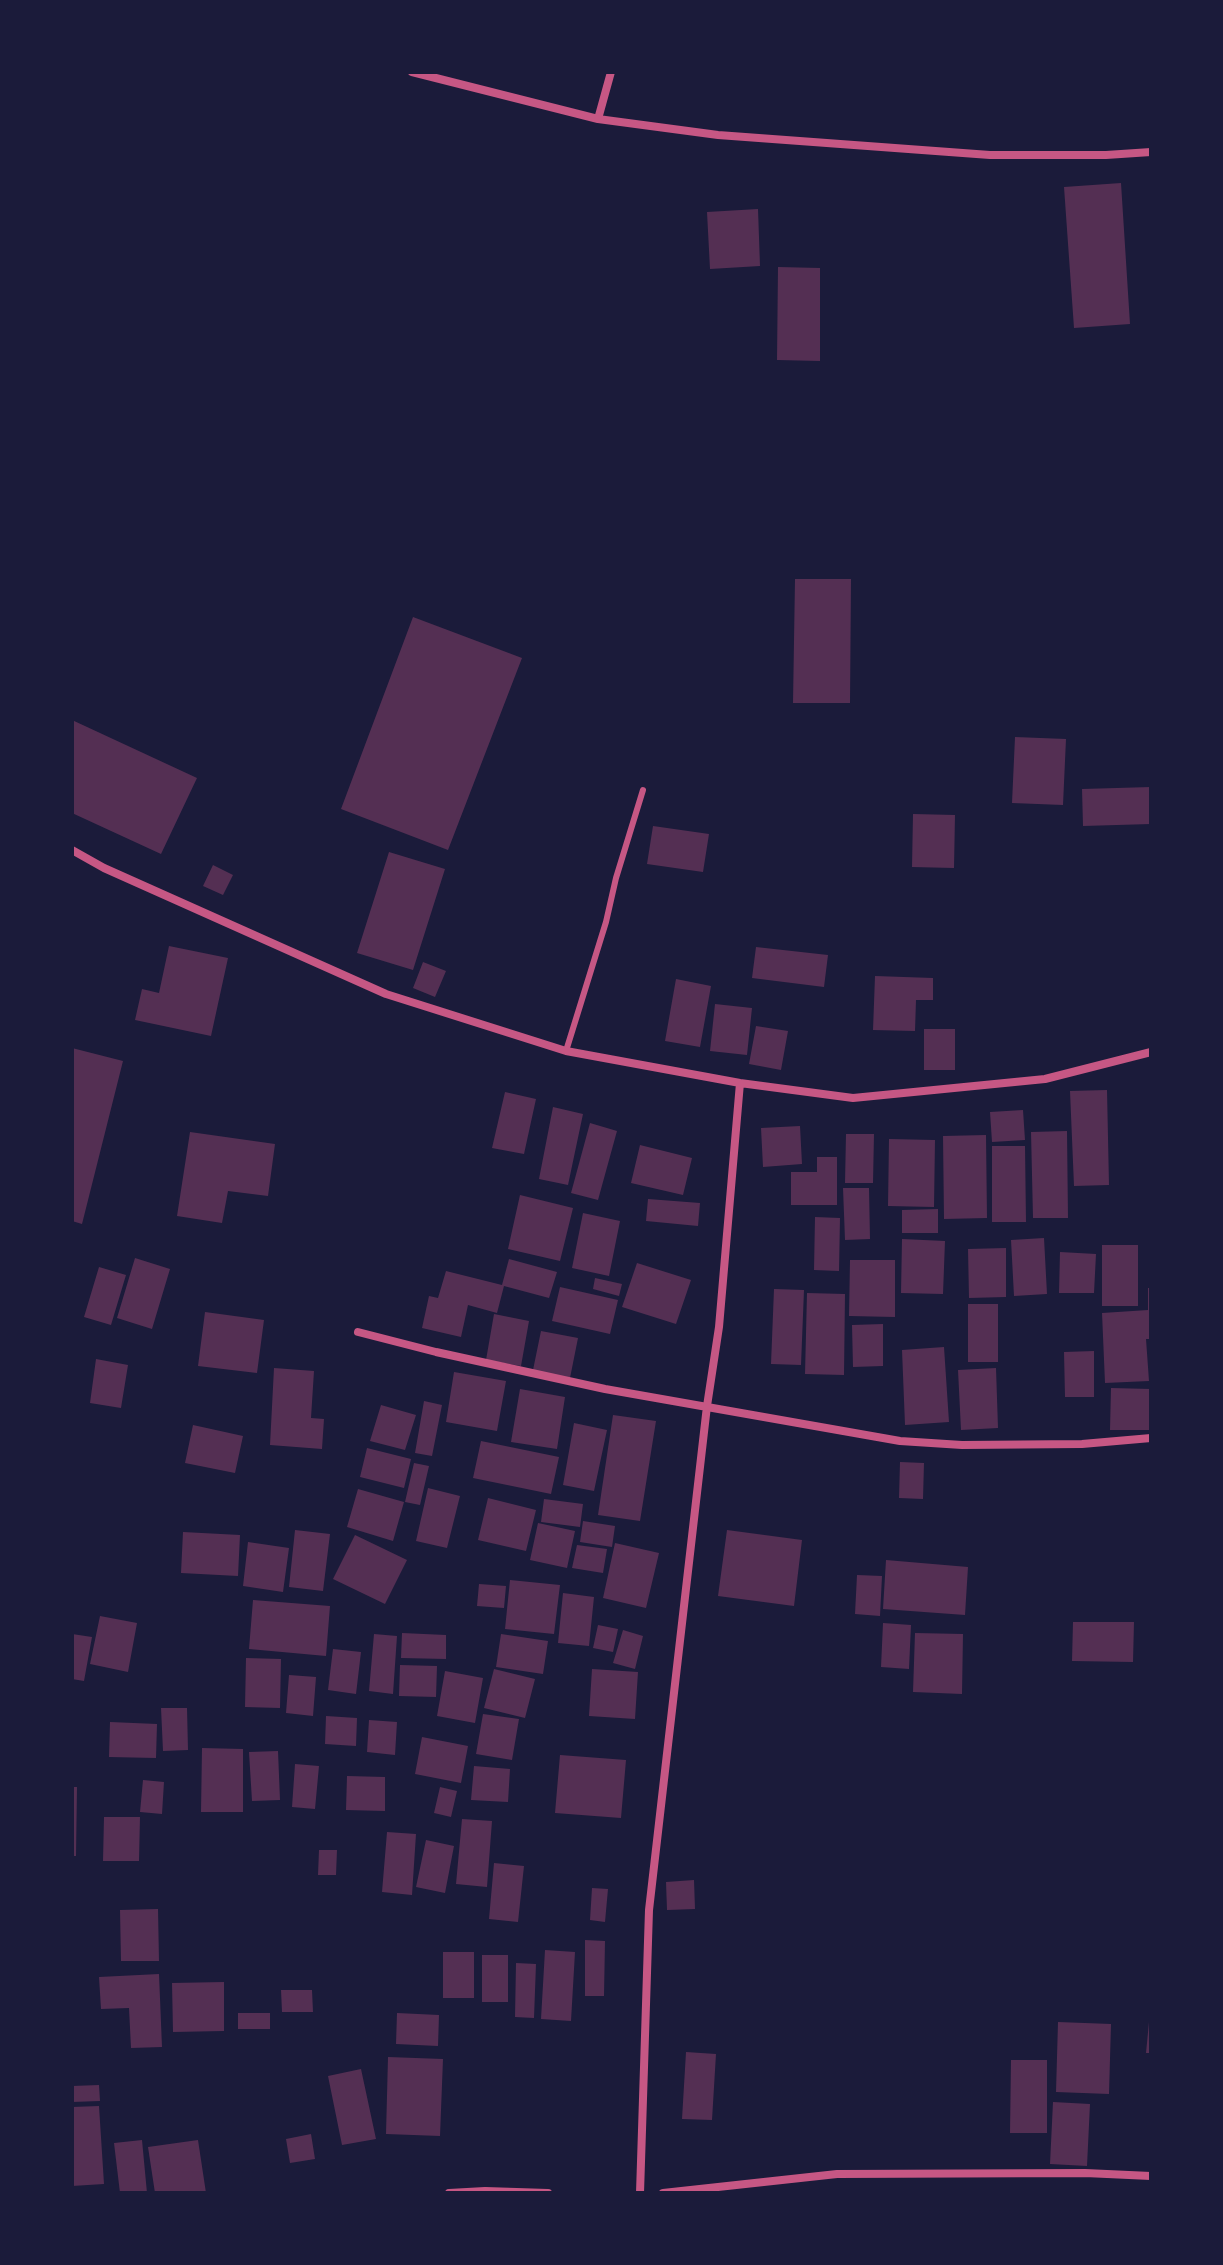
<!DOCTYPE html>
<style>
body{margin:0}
#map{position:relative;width:1223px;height:2265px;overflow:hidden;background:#1b1b3a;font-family:Cabin,sans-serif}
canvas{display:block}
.frame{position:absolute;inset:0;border:74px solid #1b1b3a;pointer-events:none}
</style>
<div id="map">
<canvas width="1223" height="2265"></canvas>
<div class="frame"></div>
</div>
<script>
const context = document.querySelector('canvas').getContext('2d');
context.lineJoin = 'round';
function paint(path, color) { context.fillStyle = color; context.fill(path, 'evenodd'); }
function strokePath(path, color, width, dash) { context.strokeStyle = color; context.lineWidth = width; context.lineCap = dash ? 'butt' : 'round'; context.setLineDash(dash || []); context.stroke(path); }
const building = new Path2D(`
 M1121,183L1130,324L1074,328L1064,187Z
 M758,209L760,266L710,269L707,212Z
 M778,267L820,268V361L777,360Z
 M795,579H851L850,703H793Z
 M413,617L522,658L448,850L341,809Z
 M72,720L197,778L161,854L72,813Z
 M1015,737L1066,739L1063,805L1012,803Z
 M1151,787V824L1083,826L1082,789Z
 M913,814L955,815L954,868L912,867Z
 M653,826L709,834L703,872L647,864Z
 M389,852L445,869L413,970L357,953Z
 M213,865L233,875L223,895L203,886Z
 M169,946L228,958L211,1036L135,1020L142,989L159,993Z
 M756,947L828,955L824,987L752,978Z
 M423,962L446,971L435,997L413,988Z
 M875,976L933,978V1000H916L915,1031L873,1030Z
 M676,979L711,986L700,1047L665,1041Z
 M715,1004L752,1008L747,1055L710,1051Z
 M756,1026L788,1031L781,1070L749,1064Z
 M924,1029H955V1070H924Z
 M72,1048L123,1061L82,1224L72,1221Z
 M1107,1090L1109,1185L1074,1186L1070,1091Z
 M505,1092L536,1099L524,1154L492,1148Z
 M553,1107L583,1114L568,1185L539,1179Z
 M1023,1110L1025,1140L992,1142L990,1112Z
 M590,1123L617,1131L598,1200L571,1193Z
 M800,1126L802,1164L763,1167L761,1128Z
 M1067,1131L1068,1218H1033L1031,1132Z
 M190,1132L275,1144L268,1196L228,1191L222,1223L177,1216Z
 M846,1134H874L873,1183H845Z
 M986,1135L987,1218L944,1219L943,1136Z
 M889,1139L935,1140L934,1207L888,1206Z
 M640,1145L692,1158L683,1195L631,1183Z
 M992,1146H1025L1026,1222H992Z
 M817,1157H837V1205H791V1172H817Z
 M843,1188H869L870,1239L845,1240Z
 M520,1195L573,1208L560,1261L508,1249Z
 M648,1199L700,1203L698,1226L646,1221Z
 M938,1209V1233H902V1210Z
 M583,1213L620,1221L609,1276L572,1268Z
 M815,1217L840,1218L839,1271L814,1270Z
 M1044,1238L1047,1294L1014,1296L1011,1240Z
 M902,1239L945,1241L943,1294L901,1293Z
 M1102,1245H1138V1306H1102Z
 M1006,1248V1297L969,1298L968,1249Z
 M1060,1252L1096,1254L1094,1293H1059Z
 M135,1258L170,1269L152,1329L117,1318Z
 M509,1259L557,1272L549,1298L504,1286L497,1313L468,1305L461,1337L422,1328L429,1296L438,1298L446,1271L502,1285Z
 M850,1260H895V1317L849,1316Z
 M637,1263L691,1280L676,1324L622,1307Z
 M99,1267L126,1275L111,1325L84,1317Z
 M595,1278L622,1284L619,1296L593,1289Z
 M560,1287L618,1300L610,1334L552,1321Z
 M1148,1288H1151V1339H1146L1149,1381L1105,1383L1102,1313L1148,1310Z
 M774,1289L804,1290L801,1365L771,1364Z
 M807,1293L845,1294L844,1375L805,1374Z
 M968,1304H998V1362H968Z
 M205,1312L264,1320L257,1373L198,1366Z
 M494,1314L529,1321L521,1366L486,1360Z
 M883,1324V1366L853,1367L852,1325Z
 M541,1331L578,1338L570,1378L533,1370Z
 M944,1347L949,1422L905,1425L902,1350Z
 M1094,1351V1397H1065L1064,1352Z
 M96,1359L128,1365L121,1408L90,1403Z
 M274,1368L314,1371L311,1418L324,1419L322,1449L270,1445Z
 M996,1368L998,1428L961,1430L958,1370Z
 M454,1372L506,1381L497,1431L446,1422Z
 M1111,1388L1151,1389V1430H1110Z
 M520,1389L565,1397L557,1449L511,1442Z
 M424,1401L442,1405L432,1456L415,1453Z
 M381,1405L416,1415L405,1450L370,1441Z
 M613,1415L656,1421L640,1521L598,1515Z
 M574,1423L607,1430L594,1491L563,1485Z
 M193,1425L243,1436L235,1473L185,1463Z
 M481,1441L559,1457L551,1494L473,1478Z
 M367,1448L411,1459L404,1488L360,1477Z
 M900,1462L924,1463L923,1499L899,1498Z
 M414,1463L429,1466L420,1505L405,1502Z
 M428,1488L460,1496L447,1548L416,1541Z
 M358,1489L404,1502L393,1541L347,1527Z
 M488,1498L536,1510L526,1551L478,1540Z
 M544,1499L583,1504L580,1527L541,1522Z
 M583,1521L615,1526L612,1547L580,1542Z
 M538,1523L575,1531L567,1568L530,1560Z
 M295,1530L330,1534L323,1591L289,1587Z
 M727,1530L802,1540L794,1606L718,1596Z
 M183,1532L240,1535L238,1576L181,1573Z
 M355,1535L407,1560L385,1604L333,1579Z
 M248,1542L289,1548L283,1592L243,1586Z
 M615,1543L659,1553L646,1608L603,1598Z
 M577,1545L607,1549L603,1573L572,1568Z
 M886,1560L968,1567L965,1615L883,1609Z
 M857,1575L882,1576L880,1616L855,1614Z
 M510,1580L560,1585L554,1634L505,1629Z
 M479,1584L506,1586L504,1608L477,1606Z
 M563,1593L594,1597L589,1646L558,1643Z
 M253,1600L330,1606L326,1656L249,1649Z
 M100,1616L137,1623L128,1672L90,1664Z
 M1073,1622H1134L1133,1662L1072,1661Z
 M883,1623L911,1625L909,1669L881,1667Z
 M598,1625L618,1629L613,1652L593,1648Z
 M623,1630L643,1636L635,1669L613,1663Z
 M402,1633L446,1635V1659L401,1658Z
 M915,1633L963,1634L962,1694L913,1692Z
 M72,1634L92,1637L84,1681L72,1679Z
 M374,1634L397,1636L393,1694L369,1691Z
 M501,1634L548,1641L543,1674L496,1667Z
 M333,1649L361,1652L356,1694L328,1690Z
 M246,1658L281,1659L280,1708L245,1707Z
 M400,1665L437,1666L436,1697L399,1696Z
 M494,1669L535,1679L525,1718L484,1708Z
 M592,1669L638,1672L635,1719L589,1716Z
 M445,1671L483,1678L475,1723L437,1716Z
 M289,1675L316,1677L313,1716L286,1713Z
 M161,1708H187L188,1750L163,1751Z
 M483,1714L519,1719L512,1760L476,1754Z
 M326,1716L357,1718L356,1746L325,1744Z
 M369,1720L397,1722L395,1755L367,1752Z
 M110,1722L157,1724L156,1758L109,1757Z
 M422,1737L468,1746L461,1783L415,1774Z
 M202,1748L243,1749V1812H201Z
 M278,1751L280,1800L252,1801L249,1752Z
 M560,1755L626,1760L621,1818L555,1813Z
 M295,1764L319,1766L315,1809L292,1807Z
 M474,1766L510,1769L508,1802L471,1800Z
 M347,1776L385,1777V1811L346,1810Z
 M143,1780L164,1782L162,1814L140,1812Z
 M72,1787H77L76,1856H72Z
 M440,1787L457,1791L451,1817L434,1813Z
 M104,1817H140L139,1861H103Z
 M462,1819L492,1821L487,1887L456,1884Z
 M387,1832L416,1834L412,1895L382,1892Z
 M426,1840L454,1846L445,1893L416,1887Z
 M319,1850H337L336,1875H318Z
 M494,1863L524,1866L518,1922L489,1919Z
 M694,1880L695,1909L667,1910L666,1882Z
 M592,1888L608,1889L605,1922L590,1920Z
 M158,1909L159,1961H121L120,1910Z
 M585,1940L605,1941L604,1996H585Z
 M545,1950L575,1952L571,2021L541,2019Z
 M443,1952H474V1998H443Z
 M482,1955H508V2002H482Z
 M516,1963L536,1964L534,2018L515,2017Z
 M159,1974L162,2047L131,2048L129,2008L101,2009L99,1977Z
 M224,1982V2031L173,2032L172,1983Z
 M281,1990H312L313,2012H282Z
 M238,2013H270V2029H238Z
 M397,2013L439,2015L438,2046L396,2044Z
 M1058,2022L1111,2024L1109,2094L1056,2092Z
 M1149,2022H1151V2053H1146Z
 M686,2052L716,2054L712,2120L682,2119Z
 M388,2057L443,2059L440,2136L386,2134Z
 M1011,2060H1047V2133H1010Z
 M361,2069L376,2139L342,2145L328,2076Z
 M99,2085L100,2101L72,2102V2086Z
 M1053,2102L1090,2104L1087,2166L1050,2164Z
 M99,2106L104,2184L72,2186V2107Z
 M311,2134L315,2159L290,2163L286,2139Z
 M142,2140L147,2193H120L114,2143Z
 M198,2140L206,2193H155L148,2147Z`);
const service = new Path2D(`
 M566,1051L606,922L616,878L643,790`);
const minor = new Path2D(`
 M412,72L598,119L718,135L990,155H1106L1151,152
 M598,119L611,72
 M72,850L104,868L386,994L566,1051L740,1083L853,1098L1045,1079L1151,1052
 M358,1332L436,1352L605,1389L900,1441L962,1445L1082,1444L1151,1438
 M449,2193L485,2191L548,2193
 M640,2193L649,1910L707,1406L719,1327L740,1083
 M663,2193L837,2174L1085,2173L1151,2176`);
paint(building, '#542f53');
strokePath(service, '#c65784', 6);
strokePath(minor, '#c65784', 8);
</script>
